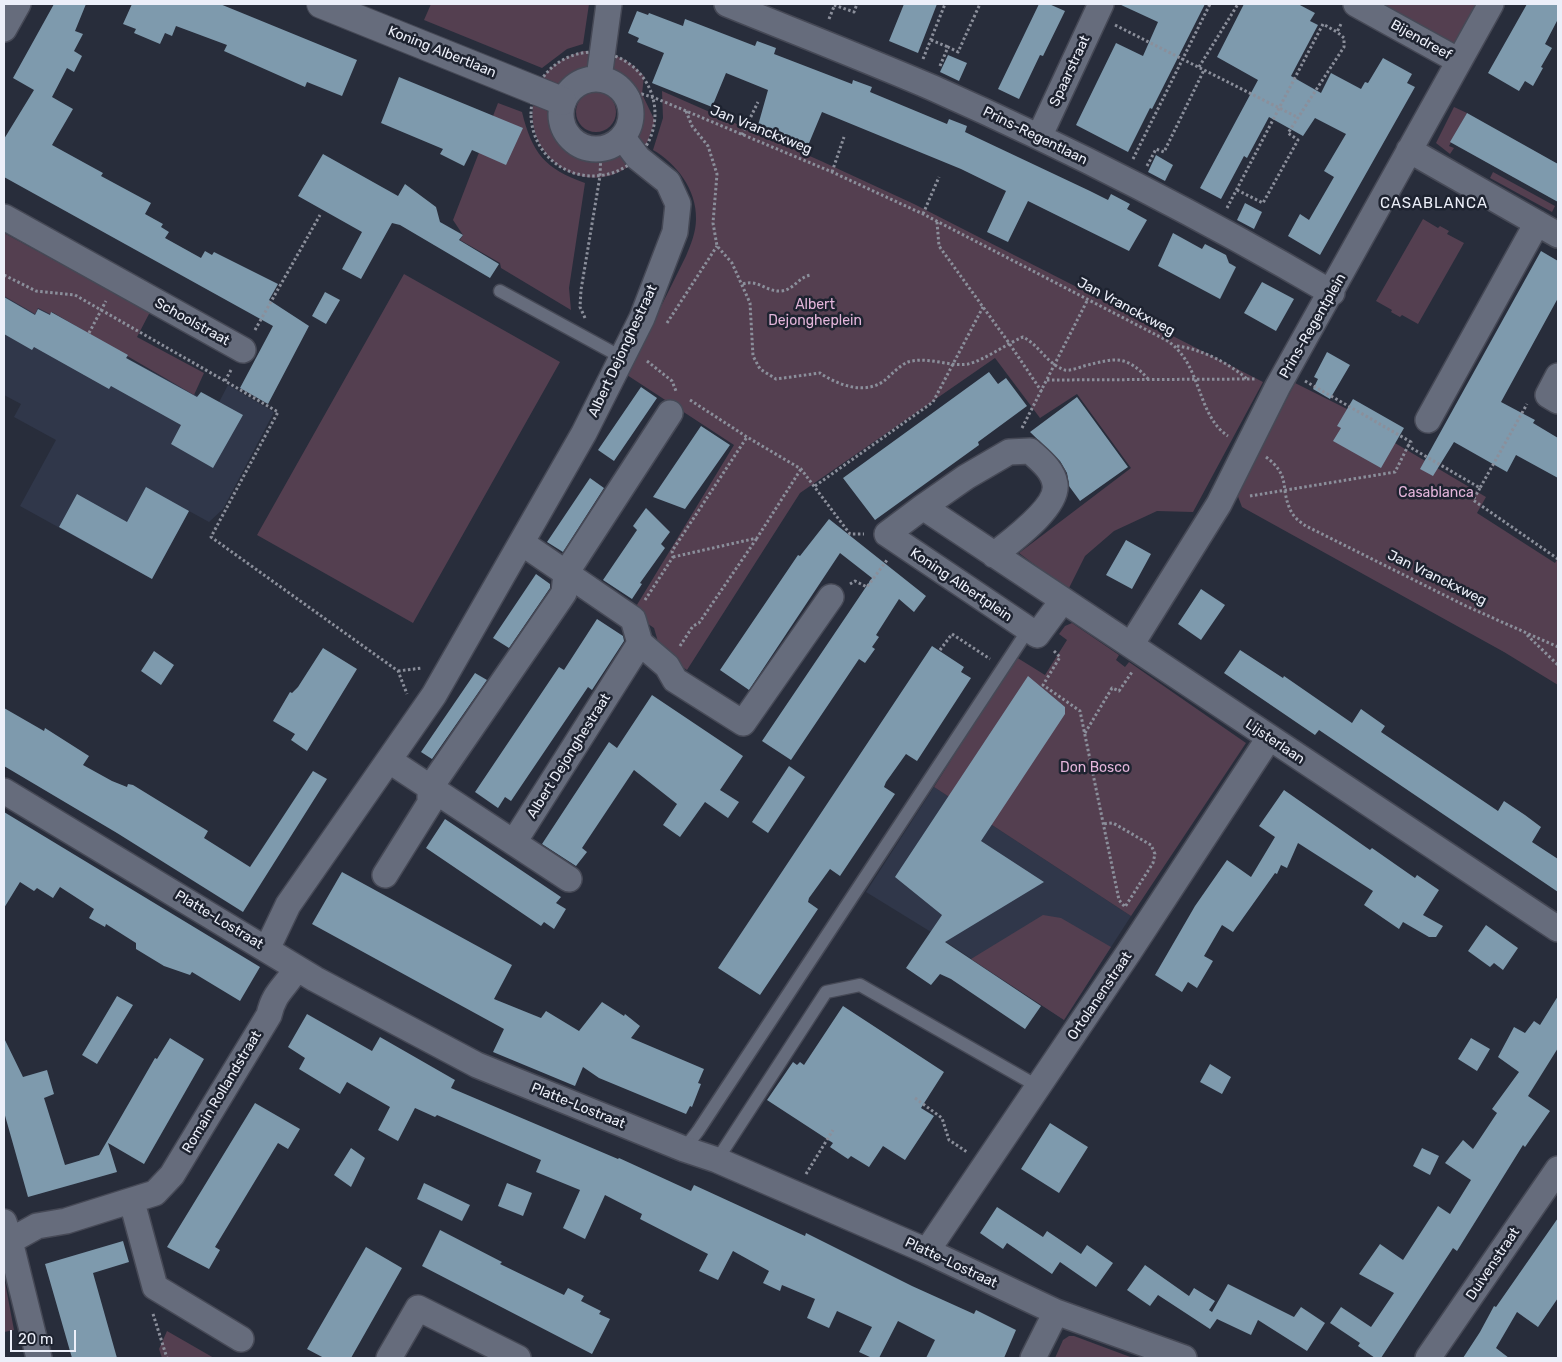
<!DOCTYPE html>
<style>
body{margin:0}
#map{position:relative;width:1562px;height:1362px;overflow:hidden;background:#282d3b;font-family:Rubik,sans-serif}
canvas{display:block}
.frame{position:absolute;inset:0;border:5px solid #eceff9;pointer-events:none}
.scale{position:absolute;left:10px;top:1330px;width:66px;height:22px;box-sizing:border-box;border:2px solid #eceff9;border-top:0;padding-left:6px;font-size:15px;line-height:18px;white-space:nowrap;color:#eceff9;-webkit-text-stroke:4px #1e2330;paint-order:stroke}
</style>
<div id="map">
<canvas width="1562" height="1362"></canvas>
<div class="frame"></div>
<div class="scale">20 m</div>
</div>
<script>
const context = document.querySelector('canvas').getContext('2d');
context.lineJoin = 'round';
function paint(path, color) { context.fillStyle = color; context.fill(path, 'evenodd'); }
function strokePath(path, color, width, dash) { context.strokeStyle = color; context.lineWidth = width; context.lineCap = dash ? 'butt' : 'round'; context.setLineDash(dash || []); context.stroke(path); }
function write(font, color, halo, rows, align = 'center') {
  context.font = font + ' Rubik,sans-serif'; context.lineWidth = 5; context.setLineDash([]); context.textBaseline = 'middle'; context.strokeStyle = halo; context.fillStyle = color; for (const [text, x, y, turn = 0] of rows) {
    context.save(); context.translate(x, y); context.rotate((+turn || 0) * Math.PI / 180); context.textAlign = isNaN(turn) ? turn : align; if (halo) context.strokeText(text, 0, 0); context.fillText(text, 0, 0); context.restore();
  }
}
const built = new Path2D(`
 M4,296L34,313L38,308L50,314L51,312L129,355L127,358L217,406L228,385L274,412L223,509L209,522L189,511L152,579L20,506L56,440L14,417L21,404L4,395Z
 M934,787L1131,916L1064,1020L931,932L866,892Z`);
const green = new Path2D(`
 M431,4H589L583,44L567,49L542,68L424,20Z
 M1384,4H1491L1459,61L1377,15Z
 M583,51C609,51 626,56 644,76L642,94L655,121C650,134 647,148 637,159C592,205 518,159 535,96C541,71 560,58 583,51ZM599,78C614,82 624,88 629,104C641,149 579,167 563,127C552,98 574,82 599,78Z
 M662,91L821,161L914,204L1263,382L1193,512L1157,511L1114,531L1085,556L1068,590L1019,553L1131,468L1077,394L1040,418L995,358L800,493L687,670L661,652L654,628L632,613L734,445L627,375L686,256C691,244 696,232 696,219C697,190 676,163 653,150L663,118Z
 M576 112a20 20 0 1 1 40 0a20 20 0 1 1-40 0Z
 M498,103L522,112C532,153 545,169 585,183L569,288L571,310L501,268L500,263L460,240L463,235L453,220Z
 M1454,107L1467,113L1449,146L1454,148L1450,154L1436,143Z
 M1493,172L1555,206L1552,212L1490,178Z
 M1423,219L1438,228L1440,226L1449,231L1447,234L1464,243L1418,324L1402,315L1400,317L1391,312L1392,310L1376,301Z
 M4,233L150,312L137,337L204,373L194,395L52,312L50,314L38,308L35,314L4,296Z
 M404,274L560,362L413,623L257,535Z
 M1295,383L1355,413L1395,443L1486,497L1477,513L1555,563L1558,558V685L1504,652L1242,507L1237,494Z
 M1072,623L1119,655L1116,660L1125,667L1129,662L1246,743L1131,916L934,787L1016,657L1045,675L1067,640L1059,634L1065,626Z
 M1043,915L1061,918L1111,947L1064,1020L971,959Z
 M4,1277L14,1330L4,1332Z
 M167,1331L214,1358H162L159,1349Z
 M1069,1336H1074L1133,1358H1055L1063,1340Z`);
const building = new Path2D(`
 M54,4H86L75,31L83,34L74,51L82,56L74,72L67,68L52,97L73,109L52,145L103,173L101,176L151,203L145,214L163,224L161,227L169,232L165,238L201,258L205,251L212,255L214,252L278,284L269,300L309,326L268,404L240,388L273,326L4,177V139L34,90L13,78Z
 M132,4H220L357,60L342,96L307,82L305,87L224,51L227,45L176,26L172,36L165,33L160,44L134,33L136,29L123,24Z
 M904,4H937L918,53L889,41Z
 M1039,4H1049L1065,11L1043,56L1040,55L1019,99L998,89Z
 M1119,4H1205L1152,109L1150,108L1128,152L1076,125L1116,43L1143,56L1158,22Z
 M1244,4H1298L1315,13L1310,21L1318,25L1291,76L1321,93L1331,73L1361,89L1365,82L1368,83L1383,58L1412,74L1407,83L1415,87L1320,255L1288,236L1300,214L1309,220L1334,177L1324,171L1346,134L1315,118L1303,136L1269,117L1247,158L1244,156L1221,199L1200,188L1258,80L1217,57Z
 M1527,4H1558V19L1545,44L1552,48L1541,67L1543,68L1533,86L1525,81L1519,91L1488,73Z
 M637,11L648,15L649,13L683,26L685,19L755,46L757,41L776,48L774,54L852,84L853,80L872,87L870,92L923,114L947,124L949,119L967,126L965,132L1090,191L1108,200L1111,194L1130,204L1127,209L1147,220L1129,251L1028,201L1008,242L987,232L1006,191L961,169L822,112L807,148L757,129L768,90L726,73L712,107L652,83L664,53L637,42L639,38L628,33Z
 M948,55L967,63L959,81L940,72Z
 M399,77L523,128L506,165L472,150L464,166L440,154L443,149L381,123Z
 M1467,113L1558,164V202L1450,142Z
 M323,154L398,196L405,184L436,207L440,222L463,235L459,240L499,264L490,278L400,225L392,223L361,279L342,269L362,232L298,196Z
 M1156,155L1173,165L1165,181L1148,172Z
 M1245,203L1262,212L1254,229L1237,220Z
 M1173,233L1202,249L1205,244L1226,255L1229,263L1236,267L1220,299L1158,266Z
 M1541,251L1558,261V298L1501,402L1535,420L1533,423L1558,438V478L1516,455L1507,472L1454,442L1433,476L1420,469Z
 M1262,282L1294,299L1276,331L1244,313Z
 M325,292L340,300L326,324L312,316Z
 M4,297L35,315L38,309L50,315L51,312L128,355L126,358L197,397L201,392L243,415L213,468L171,444L181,425L111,386L109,389L34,347L32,350L4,334Z
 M1327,352L1350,365L1330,399L1313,389L1318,379L1314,377Z
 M989,372L998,384L1006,378L1027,406L978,442L979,445L875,520L843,478Z
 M641,387L657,398L614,461L598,450Z
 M1077,397L1128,467L1080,501L1069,486L1067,473L1060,461L1030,432Z
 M1353,399L1404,428L1381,468L1333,441L1341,428L1337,426Z
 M701,426L730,445L685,509L653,497Z
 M590,478L604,488L563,552L547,542Z
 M146,487L189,511L152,579L59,527L77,494L127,522Z
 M646,508L670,532L661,544L665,548L640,583L642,584L632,599L603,580L637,530L633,526Z
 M829,519L926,596L914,612L899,599L876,635L879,637L872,647L875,649L865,663L859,659L791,760L762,741L872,578L840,553L749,690L720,670L798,555L800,556Z
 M1126,540L1151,554L1132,589L1106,575Z
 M536,574L550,584V588L509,648L493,638Z
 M1201,589L1225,605L1201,640L1178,624Z
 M597,619L623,636L624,641L592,690L588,687L511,801L505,797L498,808L475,792L559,667L564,670Z
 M932,646L964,667L961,672L971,678L917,761L906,754L886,782L884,787L895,794L840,876L830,869L809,898L808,902L818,909L760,995L718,968Z
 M323,648L357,669L307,751L291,740L295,734L273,721L290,692L292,693L298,687Z
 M1240,650L1283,678L1284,676L1352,723L1361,709L1385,726L1381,732L1498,811L1504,801L1525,815L1541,827L1532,842L1558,859V892L1319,730L1315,735L1224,673Z
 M154,651L174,665L161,685L141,671Z
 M475,673L487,680L432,759L421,752Z
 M1028,676L1065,707V714L981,841L1044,882L945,942L1041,1006L1025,1029L951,979L940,974L931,985L906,968L942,915L895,877Z
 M652,695L743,756L720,790L739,802L728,818L705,802L680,837L663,825L677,804L634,770L582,848L587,852L576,866L542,844L609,742L617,748Z
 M4,708L44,731L45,728L89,756L83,765L112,781L127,787L128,784L133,785L208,831L204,838L250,867L313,771L327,779L243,912L117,833L4,766Z
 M789,766L805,777L768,833L752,822Z
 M1284,790L1370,850L1372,848L1415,878L1417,875L1439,890L1423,915L1443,926L1436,937H1429L1403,922L1399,929L1364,905L1373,891L1298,843L1287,868L1281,865L1277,874L1275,873L1233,932L1222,925L1204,956L1213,961L1197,988L1188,982L1182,992L1155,975L1195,906L1227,860L1251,877L1275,837L1259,826Z
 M4,812L260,967L240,1001L192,972L190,975L164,966L136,949V943L106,924L105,927L89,918L94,909L60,887L53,898L37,888L34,891L20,882L4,908Z
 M445,819L561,897L556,903L566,909L554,929L544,922L541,926L426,848Z
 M342,872L512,965L494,999L541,1018L546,1011L579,1031L602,1002L624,1016L625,1014L640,1026L631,1038L704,1069L698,1083L701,1084L692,1107L690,1106L686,1114L599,1078L583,1067L575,1086L493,1052L504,1029L312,924Z
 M1486,925L1518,948L1503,970L1494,963L1490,967L1468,951Z
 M117,996L133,1005L97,1064L82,1055Z
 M1558,996V1048L1528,1096L1550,1111L1525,1147L1523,1145L1457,1251L1453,1248L1381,1358H1375L1358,1346L1360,1343L1330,1323L1341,1307L1371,1327L1394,1293L1359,1274L1380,1244L1403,1260L1438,1206L1450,1214L1471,1180L1445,1163L1463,1140L1473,1149L1497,1113L1492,1109L1519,1072L1498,1057L1514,1027L1525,1033L1534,1021L1540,1025Z
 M843,1006L944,1072L921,1108L934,1116L905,1160L883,1146L869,1167L851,1156L848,1159L830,1147L833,1143L767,1100L793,1062L797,1065L800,1062L804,1065Z
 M307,1014L372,1051L380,1037L455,1080L451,1088L618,1159L619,1158L691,1191L694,1185L805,1236L806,1233L912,1286L974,1314L976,1310L1016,1330L1004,1358H926L935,1340L898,1321L879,1358H872L859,1352L872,1327L837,1311L829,1328L807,1318L815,1299L782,1285L780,1291L763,1283L769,1271L733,1251L718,1280L699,1271L708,1254L640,1219L642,1214L605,1195L585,1239L563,1228L580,1190L536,1172L541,1160L437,1115L435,1117L415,1108L398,1141L378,1130L390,1107L347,1082L340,1094L299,1069L305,1058L288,1047Z
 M4,1038L23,1077L47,1070L54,1094L44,1098L65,1165L99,1155L155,1058L157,1059L170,1038L204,1059L144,1164L108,1143L117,1172L28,1197L4,1112Z
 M1471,1038L1490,1049L1477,1071L1458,1059Z
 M1210,1064L1231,1077L1222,1094L1200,1082Z
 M255,1103L300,1129L288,1149L278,1143L215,1247L220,1250L209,1269L167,1247Z
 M1050,1123L1088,1147L1059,1193L1021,1169Z
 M351,1148L365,1158L351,1187L334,1175Z
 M1422,1148L1439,1156L1430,1175L1413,1166Z
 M424,1183L470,1205L462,1221L417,1199Z
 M507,1183L532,1193L523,1216L498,1206Z
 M997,1207L1043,1237L1047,1231L1081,1254L1087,1245L1113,1263L1096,1287L1060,1262L1052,1274L1007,1243L1003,1249L980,1233Z
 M1558,1218V1298L1538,1327L1517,1312L1496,1348L1509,1358H1463L1480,1332L1494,1306L1496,1307Z
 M440,1230L502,1262L500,1264L564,1295L568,1288L584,1296L581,1301L601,1311L599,1314L610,1319L592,1354L422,1266Z
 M123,1241L129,1262L93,1273L117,1358H72L45,1264Z
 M366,1247L402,1268L351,1358H324L307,1349Z
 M1145,1265L1189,1296L1194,1288L1215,1301L1209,1310L1212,1312L1228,1284L1294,1317L1301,1307L1325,1323L1307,1351L1258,1320L1251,1335L1217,1319L1210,1329L1158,1295L1150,1306L1127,1290Z`);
const path = new Path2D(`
 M834,5L854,12L857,4
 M829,19L835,4
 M1115,25L1297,117
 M931,40L948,47
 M531 114a62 62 0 1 1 124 0a62 62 0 1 1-124 0Z
 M923,59L945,4
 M940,66L948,47L958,52L980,4
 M1199,67L1238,4
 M627,98L642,94L655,98L832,172L923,214L1166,340C1202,362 1196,415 1228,436
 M686,111L692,126L708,146L717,174L713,223L717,246L732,263L750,303L753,356L760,369L776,379L820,373C838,385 864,395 884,381C891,375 900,365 908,362C929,356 948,367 968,364C985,360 1006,344 1023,337C1039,345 1048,365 1065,370C1070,371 1078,368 1084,366C1115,358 1126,354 1149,380
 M742,135L758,102
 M1133,159L1210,4
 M1147,166L1156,149L1164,152L1204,70
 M832,172L844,137
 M1237,190L1263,203L1298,140L1288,133L1344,47V38L1337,32
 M1227,208L1323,24L1337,32L1342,22
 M923,214L939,177
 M937,222L939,246L1009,343L1042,392
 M4,275L36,291L75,295L225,381
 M743,284C759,279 766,292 781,291C794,290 798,277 811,275
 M585,318L580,307L581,290L600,176L601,149
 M667,323L717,246
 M255,330L320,215
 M89,333L106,301
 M1177,346C1201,349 1229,363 1247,379
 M647,361L672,381L676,391
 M231,370L225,381L278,412L211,537L398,671L407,694
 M1047,380L1257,379
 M1305,381L1411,442L1408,446
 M690,400L747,437L801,469L850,534H864
 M1022,428L1088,299
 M1266,457C1291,476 1280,487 1290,509C1293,517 1300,522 1306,526L1466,606L1558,647
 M815,486L933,402L983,307
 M1480,488L1473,500L1558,559
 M1250,496L1395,472L1408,446L1480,488L1527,404
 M673,557L757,538L801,469
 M850,584L855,581L867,587L887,560
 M645,600L673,557L672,551L747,437
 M1527,635L1558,665
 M680,646L693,626L699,623L757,538
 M940,650L952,634L990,659
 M1054,651L1060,657L1043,685L1080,711L1119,900L1125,907L1153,863L1155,854L1151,845L1113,823L1102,824
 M398,671L422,668
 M1085,733L1112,688L1119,691L1132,672
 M915,1098L942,1118L949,1140L967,1152
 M806,1174L833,1130
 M153,1314L167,1358`);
const lane = new Path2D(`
 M500,291L623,358
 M684,1149L698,1131L1028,630
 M717,1160L826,992L860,985L1039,1087`);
const street = new Path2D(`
 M727,4C796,32 865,59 933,88C1070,149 1203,217 1332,293
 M1356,4L1459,61
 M4,29L18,4
 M599,78L609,4
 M561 114a35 35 0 1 1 70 0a35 35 0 1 1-70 0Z
 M1039,137L1101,4
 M1409,150L1558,235
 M4,217L243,350
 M1558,376L1548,395L1558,401
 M1428,420L1537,223
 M923,507L966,477L1009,452L1030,451C1040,460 1053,470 1055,484C1059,507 1010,542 994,555
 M522,543L633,619L640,643
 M1063,600L1037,635L887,534L923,507L1558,929
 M1131,645L1219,504L1278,386L1491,4
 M390,761L569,879
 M4,791L315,979L477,1065L684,1149L717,1160L927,1251L1056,1312L1184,1358
 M514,842L640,643L667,666L675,680L743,723L831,597
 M385,875L430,803V788L564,593L566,573L670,413
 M267,949L288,905L434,695L584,433L642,318L675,232L678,204L668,182L638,158L623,138
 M132,1202L155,1287L241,1339
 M4,1222L10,1241L37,1226L66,1221L155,1193L172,1175L269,1015C274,992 285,988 296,969
 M4,1243L10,1241L39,1358
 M927,1251L1129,952L1269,738
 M389,1358L418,1308L518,1358
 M1033,1358L1056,1312
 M1428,1358L1558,1169`);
const secondary = new Path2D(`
 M321,4L562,101`);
const streetNames = [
 ["Bijendreef",1421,40,29],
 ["Koning Albertlaan",442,52,22],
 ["Spaarstraat",1070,71,-65],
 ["Jan Vranckxweg",761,130,22],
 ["Prins-Regentlaan",1035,136,26],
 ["Jan Vranckxweg",1126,307,28],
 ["Schoolstraat",192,322,29],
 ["Prins-Regentplein",1313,326,-60],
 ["Albert Dejonghestraat",623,351,-65],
 ["Jan Vranckxweg",1437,578,26],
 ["Koning Albertplein",961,585,34],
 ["Lijsterlaan",1275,742,34],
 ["Albert Dejonghestraat",569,756,-58],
 ["Platte-Lostraat",219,920,31],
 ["Ortolanenstraat",1100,996,-56],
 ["Romain Rollandstraat",222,1092,-59],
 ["Platte-Lostraat",578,1106,22],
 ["Platte-Lostraat",951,1263,25],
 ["Duivenstraat",1493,1264,-56]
];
const parkNames = [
 ["Albert",815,305],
 ["Dejongheplein",815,321],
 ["Casablanca",1436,493],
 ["Don Bosco",1095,768]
];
const neighbourhoodNames = [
 ["CASABLANCA",1434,204]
];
paint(built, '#30374a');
paint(green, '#543f50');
paint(building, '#7e9aad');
strokePath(lane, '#464956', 15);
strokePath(street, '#464956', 28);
strokePath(secondary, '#464956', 30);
strokePath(path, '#8b8f9b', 3, [2.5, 2.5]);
strokePath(lane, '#666c7c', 12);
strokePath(street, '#666c7c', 25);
strokePath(secondary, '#666c7c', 28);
write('14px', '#eceff9', '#1e2330', streetNames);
write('14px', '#e3b5da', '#1e2330', parkNames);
context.letterSpacing = '1px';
write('15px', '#eceff9', '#1e2330', neighbourhoodNames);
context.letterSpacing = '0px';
</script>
